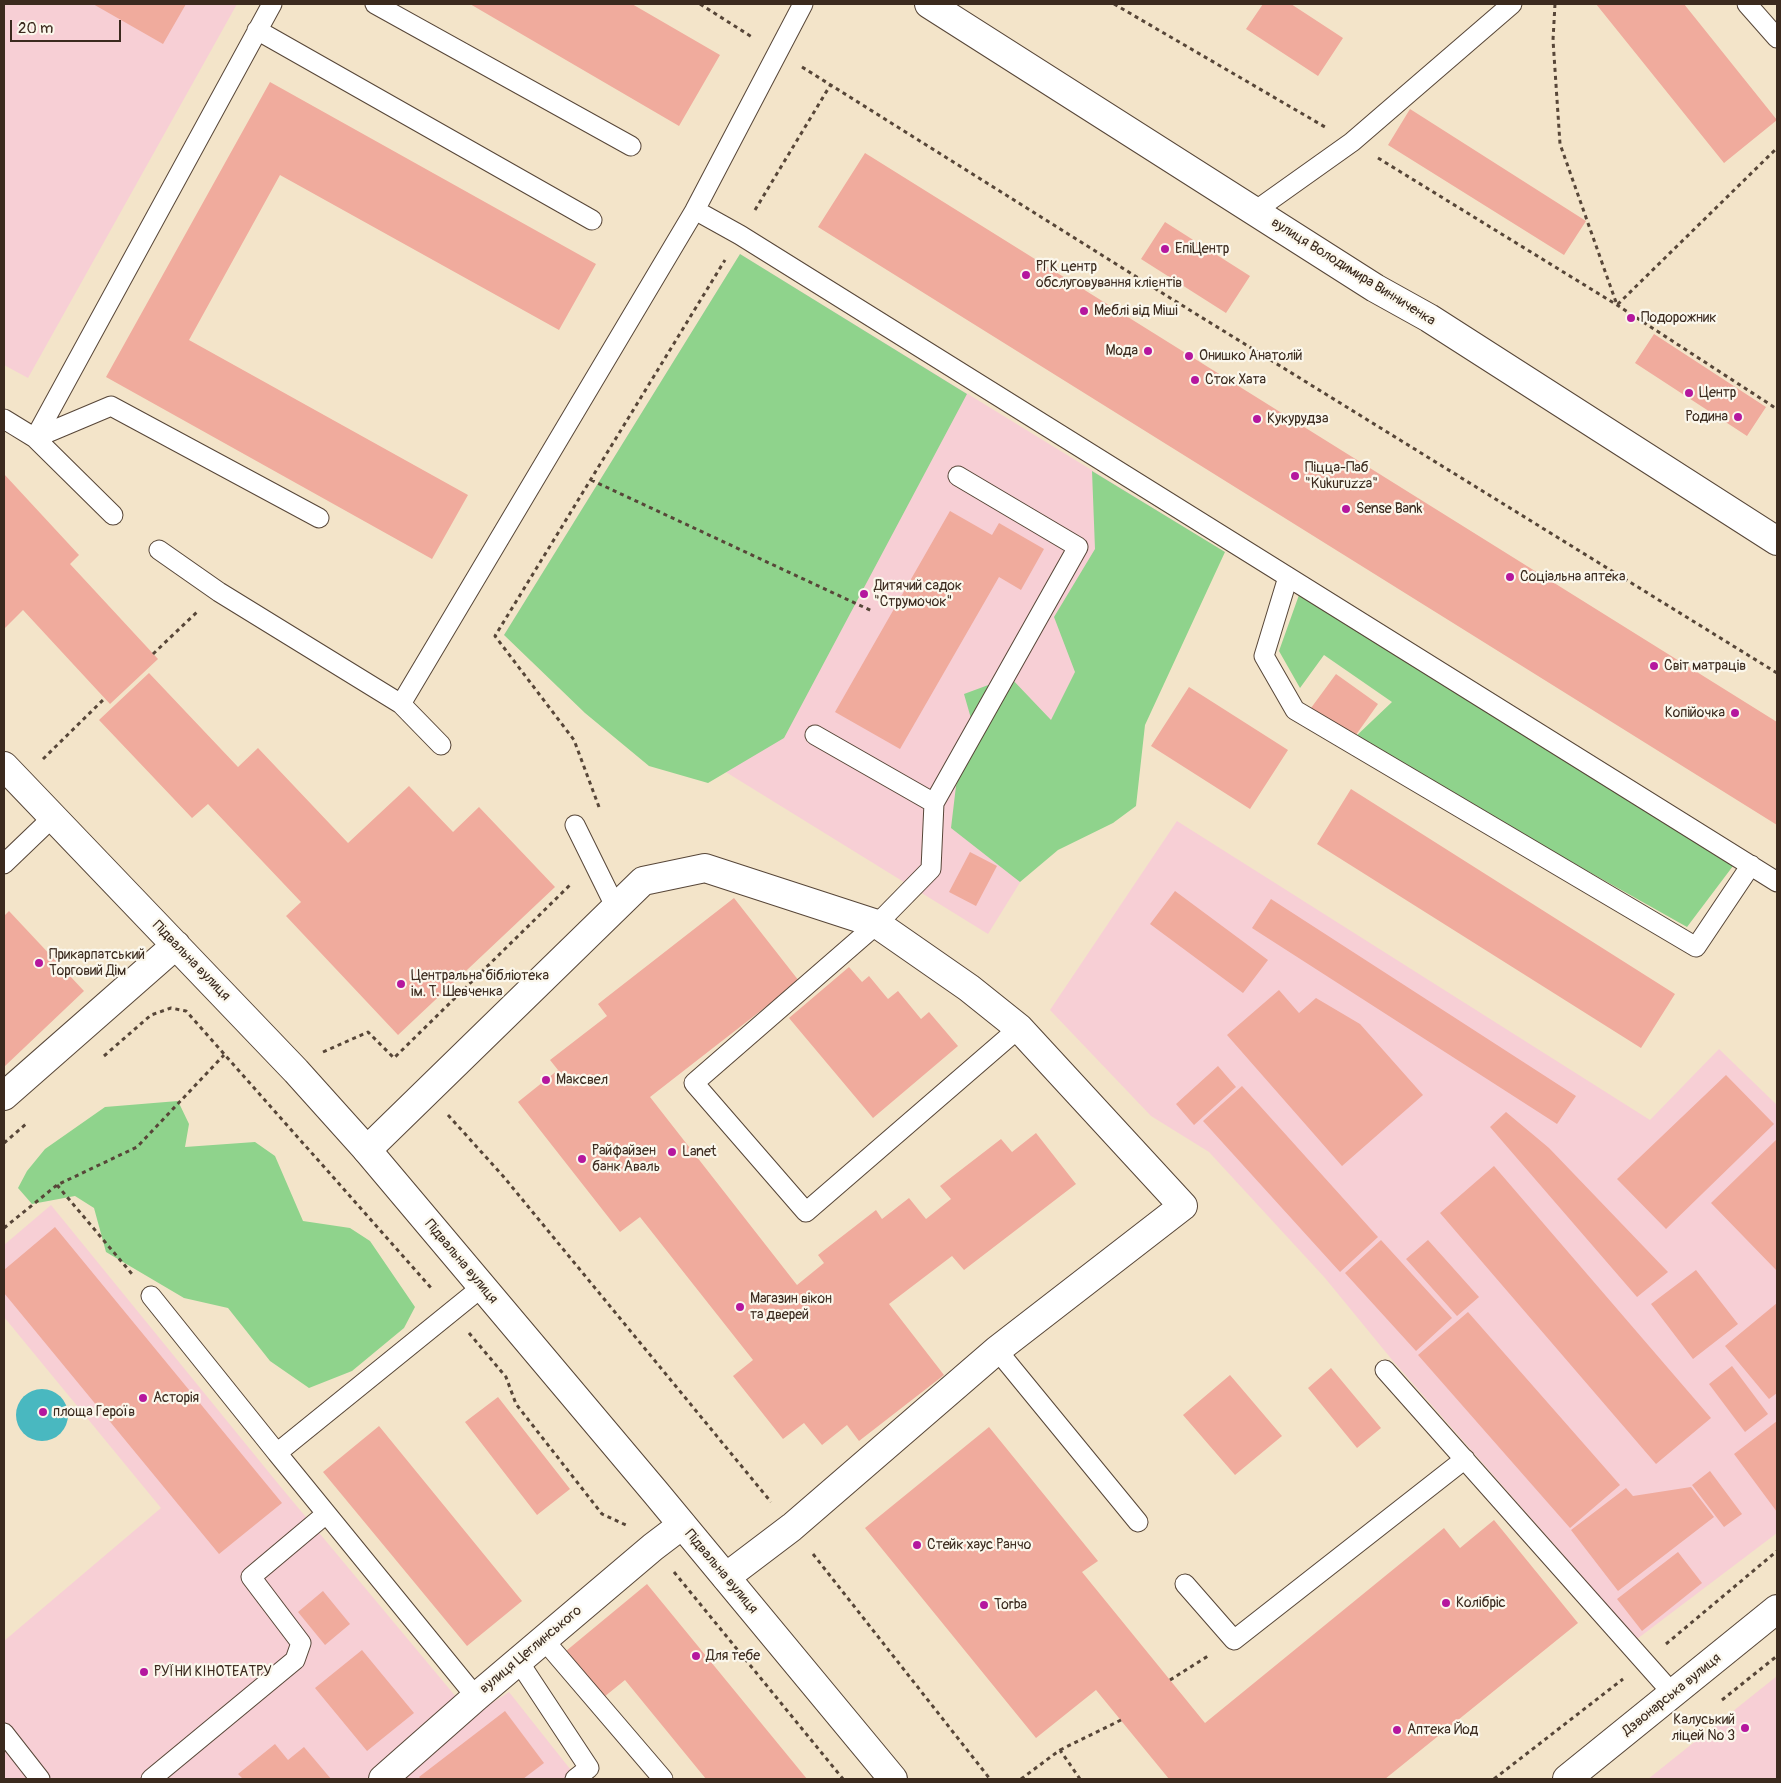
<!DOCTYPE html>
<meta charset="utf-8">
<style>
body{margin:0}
#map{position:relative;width:1781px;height:1783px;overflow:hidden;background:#f3e4c9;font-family:Pangolin,sans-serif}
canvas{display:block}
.frame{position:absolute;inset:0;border:5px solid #3b2a1e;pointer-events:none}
.scale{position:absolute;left:10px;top:20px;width:111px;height:22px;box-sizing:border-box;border:2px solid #3b2a1e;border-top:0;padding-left:6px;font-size:15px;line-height:18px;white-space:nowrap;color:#3b2a1e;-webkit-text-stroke:4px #fbf7ec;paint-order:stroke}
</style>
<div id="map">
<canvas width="1781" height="1783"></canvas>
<div class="frame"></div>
<div class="scale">20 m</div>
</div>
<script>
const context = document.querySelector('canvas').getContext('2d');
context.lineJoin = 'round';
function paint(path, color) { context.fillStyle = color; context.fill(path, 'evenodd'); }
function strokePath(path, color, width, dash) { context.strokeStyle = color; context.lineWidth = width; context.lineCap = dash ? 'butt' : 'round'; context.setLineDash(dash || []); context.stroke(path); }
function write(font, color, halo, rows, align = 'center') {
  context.font = font + ' Pangolin,sans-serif'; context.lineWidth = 4.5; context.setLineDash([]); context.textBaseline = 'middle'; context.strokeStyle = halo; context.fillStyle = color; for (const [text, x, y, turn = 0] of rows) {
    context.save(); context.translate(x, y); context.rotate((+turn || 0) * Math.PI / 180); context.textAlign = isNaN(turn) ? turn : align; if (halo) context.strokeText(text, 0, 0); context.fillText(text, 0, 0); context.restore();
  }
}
const built = new Path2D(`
 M4,4H237L28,378L4,365Z
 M740,254L1225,552L988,934L504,635Z
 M1177,821L1650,1120L1719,1049L1777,1105V1533L1637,1639L1393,1361L1325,1278L1209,1152L1151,1116L1050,1010Z
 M51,1205L280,1486L472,1716L509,1692L578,1779H4V1641L161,1508L4,1317V1245Z
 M1777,1676V1779H1648Z`);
const green = new Path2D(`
 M740,254L967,394L784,738L708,783L649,766L585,713L504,635Z
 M1092,471L1225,552L1145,725L1136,806L1113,823L1058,850L1020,882L951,828L956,786L974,729L964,694L1010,677L1051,720L1075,672L1054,617L1095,549Z
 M1299,595L1733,866L1687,927L1353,739L1392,702L1324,655L1300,688L1279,651Z
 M178,1101L189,1124L185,1147L255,1142L275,1156L303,1221L350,1228L370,1241L415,1307L404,1328L352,1371L309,1388L270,1361L228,1308L184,1298L106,1252L94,1208L75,1196L32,1204L18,1188L27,1171L45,1149L105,1107Z`);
const water = new Path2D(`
 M16 1415a26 26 0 1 1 52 0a26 26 0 1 1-52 0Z`);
const building = new Path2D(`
 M93,4H186L163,44Z
 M470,4H632L720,55L679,126Z
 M1263,4H1291L1343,38L1318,76L1246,29Z
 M1596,4H1684L1777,120L1724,163Z
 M270,82L596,264L559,330L280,175L189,340L468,495L432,559L106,377Z
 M1410,109L1586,221L1564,255L1388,145Z
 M865,153L1777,722V825L818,227Z
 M1165,222L1250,276L1226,313L1141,259Z
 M1654,334L1766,407L1747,436L1635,363Z
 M4,474L79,555L70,564L158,659L110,704L23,610L4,629Z
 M950,511L992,535L999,523L1044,549L1021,590L999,577L900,749L835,712Z
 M149,673L238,767L258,748L348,843L409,786L453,832L479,807L555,887L398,1035L286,916L301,902L208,804L192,818L99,720Z
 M1336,674L1378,704L1353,739L1311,708Z
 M1189,687L1288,750L1250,809L1151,746Z
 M1351,789L1675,994L1641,1048L1317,844Z
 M970,852L997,866L976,906L949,892Z
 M1175,891L1268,960L1243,993L1150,924Z
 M734,898L799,981L650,1097L797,1285L824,1263L818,1255L876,1210L882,1219L909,1198L926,1219L951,1199L940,1186L1001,1139L1012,1152L1036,1133L1076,1184L964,1270L952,1256L889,1304L944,1375L859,1441L847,1425L822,1445L804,1423L783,1439L733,1376L753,1360L640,1217L620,1232L518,1102L558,1070L550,1060L607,1016L598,1004Z
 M1271,899L1576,1096L1557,1124L1252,928Z
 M9,911L84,991L5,1066L4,916Z
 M849,967L862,982L869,976L888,999L898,991L921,1019L929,1012L958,1046L873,1118L789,1018Z
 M1279,990L1299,1013L1316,998L1360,1024L1423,1095L1342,1166L1227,1035Z
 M1218,1066L1236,1087L1194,1125L1176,1104Z
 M1726,1075L1774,1124L1666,1229L1617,1179Z
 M1242,1086L1378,1237L1340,1272L1203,1121Z
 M1506,1112L1549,1148L1668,1272L1637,1297L1490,1127Z
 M1777,1139V1271L1711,1203Z
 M1494,1166L1711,1418L1656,1464L1440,1213Z
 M55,1227L282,1503L219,1554L4,1293V1270Z
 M1381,1240L1452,1318L1416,1351L1345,1273Z
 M1428,1240L1479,1297L1457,1316L1406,1259Z
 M1696,1270L1738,1324L1693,1359L1651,1304Z
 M1777,1303V1393L1769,1399L1725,1346Z
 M1468,1312L1620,1485L1570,1528L1418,1355Z
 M1732,1366L1768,1414L1745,1432L1709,1384Z
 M1331,1368L1381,1428L1357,1448L1308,1388Z
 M1230,1375L1282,1436L1235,1475L1183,1415Z
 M498,1397L570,1489L537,1515L465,1422Z
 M1777,1421V1512L1734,1454Z
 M379,1426L522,1601L467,1646L323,1472Z
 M989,1427L1098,1561L1082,1572L1205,1723L1444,1528L1460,1548L1494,1520L1578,1623L1385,1779H1169L1096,1690L1036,1738L865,1528Z
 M1710,1471L1742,1514L1724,1527L1692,1485Z
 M1691,1487L1714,1517L1618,1591L1571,1530L1626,1488L1633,1496Z
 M1678,1552L1702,1583L1642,1631L1617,1599Z
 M647,1584L807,1779H706L625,1680L604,1697L566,1651Z
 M323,1591L350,1624L325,1645L298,1612Z
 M362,1650L414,1713L367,1751L315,1688Z
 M505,1711L544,1763L523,1779H421L419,1777Z
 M275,1744L288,1760L304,1747L331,1779H243L238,1774Z`);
const path = new Path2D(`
 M700,4L752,37
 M1114,4L1325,127
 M1555,4L1553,40L1560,144L1617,305L1777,148
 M802,67L1167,296L1777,673
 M1378,158L1617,305L1777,409
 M755,210L831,84
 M591,480L872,611
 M153,654L198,611
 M43,759L105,698
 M599,807L574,740L495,636L725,260
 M323,1052L368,1032L394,1058L571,884
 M104,1056L151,1015L171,1008L186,1011L433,1290
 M448,1115L503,1176L771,1502
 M4,1143L26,1124
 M57,1185L132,1274
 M4,1228L57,1185L137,1147L224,1055
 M469,1333L506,1377L516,1404L602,1514L628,1526
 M813,1554L990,1779
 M674,1572L843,1779
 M1666,1644L1777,1551
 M1170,1680L1208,1656
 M1722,1700L1777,1656
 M1060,1750L1121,1720
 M1021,1779L1060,1750L1080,1779
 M1494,1779L1623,1679`);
const lane = new Path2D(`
 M375,4L631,146
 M803,4L695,210L740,235L1777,882
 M1747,4L1777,38
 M257,30L592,220
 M1255,211L1352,142L1512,4
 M4,419L35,438L113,515
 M35,438L272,4
 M35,438L111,406L319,518
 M159,550L219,592L401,704L441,745
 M1288,577L1264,656L1295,710L1696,947L1751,865
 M401,704L695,210
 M815,735L934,803L931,869L877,924L694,1083L806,1212L1019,1028
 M934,803L1078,547L958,476
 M575,825L616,908
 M4,864L53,817
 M151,1296L277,1453
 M997,1350L1138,1522
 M1385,1370L1674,1695
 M1185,1584L1234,1640L1465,1459
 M544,1640L663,1779
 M519,1662L589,1768L575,1779
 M476,1697L277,1453L482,1287
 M4,1733L40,1779
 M151,1779L295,1660L301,1643L251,1577L326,1514`);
const street = new Path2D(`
 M367,1150L643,881L705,868L877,924L969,988L1019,1028L1183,1206L997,1350L792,1527L726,1577
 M383,1779L476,1697L653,1547L682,1525
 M1567,1779L1777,1609`);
const secondary = new Path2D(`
 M929,4L1375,288L1429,318L1777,541
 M4,766L296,1071L367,1150L656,1493L893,1779
 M4,1096L176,945`);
const markers = [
 [1165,249,5,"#b5179e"],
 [1026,275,5,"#b5179e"],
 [1084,311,5,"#b5179e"],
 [1631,318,5,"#b5179e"],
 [1148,351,5,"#b5179e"],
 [1189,356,5,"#b5179e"],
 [1195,380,5,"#b5179e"],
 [1689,393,5,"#b5179e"],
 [1738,417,5,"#b5179e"],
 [1257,419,5,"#b5179e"],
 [1295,476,5,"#b5179e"],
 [1346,509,5,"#b5179e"],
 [1510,577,5,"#b5179e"],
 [864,594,5,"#b5179e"],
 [1654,666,5,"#b5179e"],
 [1735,713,5,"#b5179e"],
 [39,963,5,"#b5179e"],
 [401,984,5,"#b5179e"],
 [546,1080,5,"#b5179e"],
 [672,1152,5,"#b5179e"],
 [582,1159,5,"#b5179e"],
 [740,1307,5,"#b5179e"],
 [143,1398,5,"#b5179e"],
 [43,1412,5,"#b5179e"],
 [917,1545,5,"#b5179e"],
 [1446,1603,5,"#b5179e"],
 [984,1605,5,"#b5179e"],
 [696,1656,5,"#b5179e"],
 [144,1672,5,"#b5179e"],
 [1745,1728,5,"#b5179e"],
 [1397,1730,5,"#b5179e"]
];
const poiNames = [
 ["ЕпіЦентр",1175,249],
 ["РГК центр",1036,267],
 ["обслуговування клієнтів",1036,283],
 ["Меблі від Міші",1094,311],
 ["Подорожник",1641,318],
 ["Мода",1138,351,"right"],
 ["Онишко Анатолій",1199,356],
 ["Сток Хата",1205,380],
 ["Центр",1699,393],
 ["Родина",1728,417,"right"],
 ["Кукурудза",1267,419],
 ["Піцца-Паб",1305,468],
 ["\"Kukuruzza\"",1305,484],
 ["Sense Bank",1356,509],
 ["Соціальна аптека",1520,577],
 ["Дитячий садок",874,586],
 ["\"Струмочок\"",874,602],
 ["Світ матраців",1664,666],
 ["Копійочка",1725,713,"right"],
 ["Прикарпатський",49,955],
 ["Торговий Дім",49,971],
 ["Центральна бібліотека",411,976],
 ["ім. Т. Шевченка",411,992],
 ["Максвел",556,1080],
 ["Райфайзен",592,1151],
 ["банк Аваль",592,1167],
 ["Lanet",682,1152],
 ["Магазин вікон",750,1299],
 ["та дверей",750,1315],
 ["Асторія",153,1398],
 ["площа Героїв",53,1412],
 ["Стейк хаус Ранчо",927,1545],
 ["Колібріс",1456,1603],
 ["Torba",994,1605],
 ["Для тебе",706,1656],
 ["РУЇНИ КІНОТЕАТРУ",154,1672],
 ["Калуський",1735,1720,"right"],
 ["ліцей № 3",1735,1736,"right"],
 ["Аптека Йод",1407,1730]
];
const streetNames = [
 ["вулиця Володимира Винниченка",1353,272,32],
 ["Підвальна вулиця",191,961,46],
 ["Підвальна вулиця",461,1262,50],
 ["Підвальна вулиця",721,1572,50],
 ["вулиця Цеглинського",531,1650,-40],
 ["Дзвонарська вулиця",1672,1695,-39]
];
paint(built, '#f7cfd5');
paint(green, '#8fd38c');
paint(water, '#49b8c0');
paint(building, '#f0ab9d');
strokePath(lane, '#574638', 21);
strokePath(street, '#574638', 30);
strokePath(secondary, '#574638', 30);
strokePath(path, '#574638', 3, [4, 4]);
strokePath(lane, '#fff', 19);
strokePath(street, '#fff', 28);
strokePath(secondary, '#fff', 28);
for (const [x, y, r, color] of markers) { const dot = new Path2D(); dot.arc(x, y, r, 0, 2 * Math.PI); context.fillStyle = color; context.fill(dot); strokePath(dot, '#fbf7ec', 2); }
write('14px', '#3b2a1e', '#fbf7ec', poiNames, 'left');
write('14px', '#3b2a1e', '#fbf7ec', streetNames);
</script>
